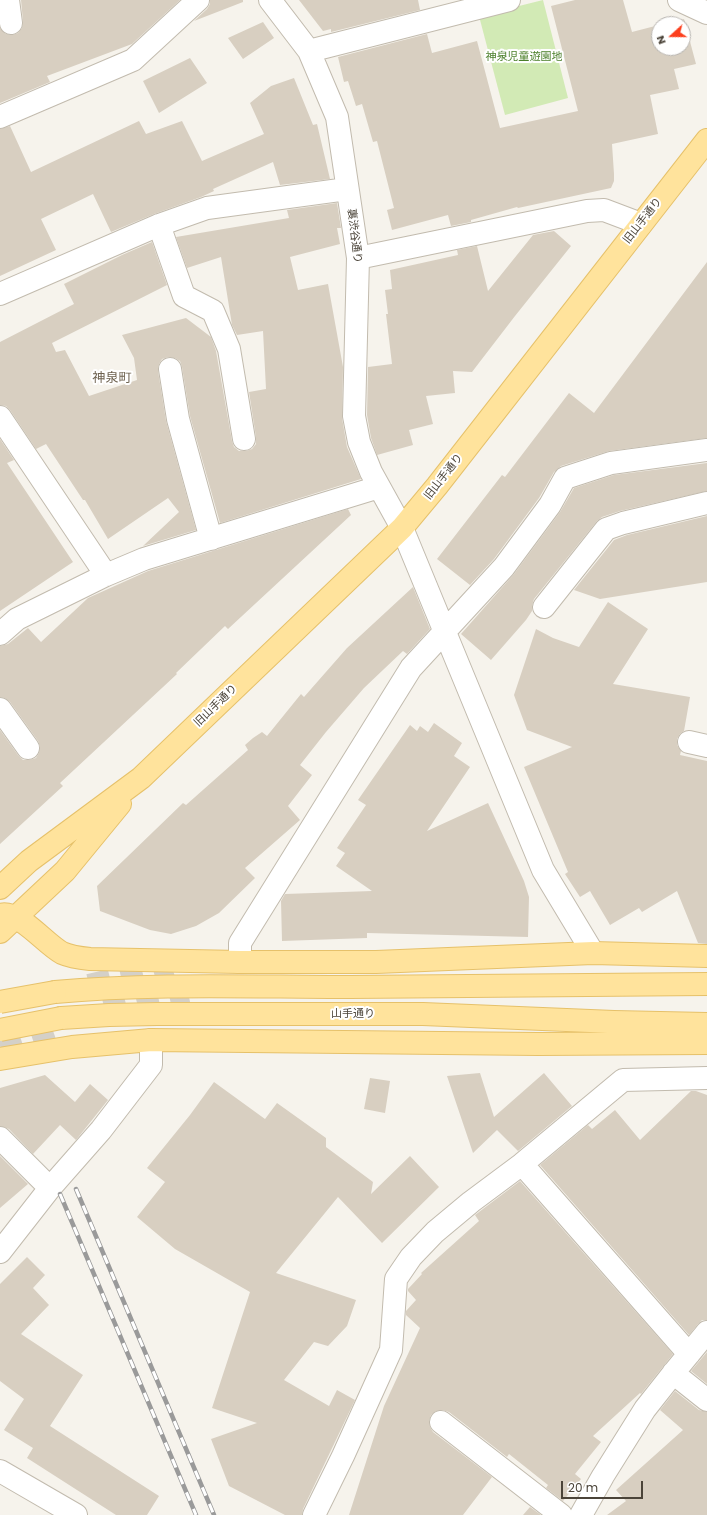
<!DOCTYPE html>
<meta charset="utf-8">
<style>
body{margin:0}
#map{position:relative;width:707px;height:1515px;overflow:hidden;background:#f6f3ec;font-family:Poppins,sans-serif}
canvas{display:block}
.north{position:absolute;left:651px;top:16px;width:40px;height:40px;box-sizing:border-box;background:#fff;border:1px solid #b7b4b0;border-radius:50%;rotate:249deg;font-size:11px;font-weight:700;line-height:16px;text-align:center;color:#4b4439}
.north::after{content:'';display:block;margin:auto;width:14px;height:18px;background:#fc3f1d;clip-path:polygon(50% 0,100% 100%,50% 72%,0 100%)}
.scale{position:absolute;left:561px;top:1481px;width:82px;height:18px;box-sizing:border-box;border:2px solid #4b4439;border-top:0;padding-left:5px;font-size:12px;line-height:14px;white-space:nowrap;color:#4b4439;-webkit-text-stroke:3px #fff;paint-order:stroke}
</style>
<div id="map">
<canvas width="707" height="1515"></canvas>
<div class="north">N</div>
<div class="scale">20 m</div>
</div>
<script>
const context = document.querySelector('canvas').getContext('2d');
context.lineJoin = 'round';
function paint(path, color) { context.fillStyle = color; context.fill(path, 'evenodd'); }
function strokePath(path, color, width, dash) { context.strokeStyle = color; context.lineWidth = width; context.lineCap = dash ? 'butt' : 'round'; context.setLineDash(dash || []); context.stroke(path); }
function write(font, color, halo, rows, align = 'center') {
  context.font = font + ' Poppins,"Noto Sans JP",sans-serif'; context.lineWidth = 4; context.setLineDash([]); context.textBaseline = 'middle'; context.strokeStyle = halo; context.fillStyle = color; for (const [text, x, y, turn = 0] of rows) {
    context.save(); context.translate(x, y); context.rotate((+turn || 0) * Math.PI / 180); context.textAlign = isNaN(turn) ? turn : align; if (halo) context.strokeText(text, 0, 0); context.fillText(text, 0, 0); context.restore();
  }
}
const green = new Path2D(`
 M543,0L568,98L505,115L479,16Z`);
const building = new Path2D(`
 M21,0H180L132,44L47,76L50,82L0,103V28L6,34L12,35L18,33L22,28L23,21Z
 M210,0H243V2L194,21L207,9L210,4Z
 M299,0H418L420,10L331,32V29L323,31Z
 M575,0H623L632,32L659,25V48H683V24H665L684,19L696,64L674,69L679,89L650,95L658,134L612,144L614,174V181L611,188L518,208L517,207L471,220V222L451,226L448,215L392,230L387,210L394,208L377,141L373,142L362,104L356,106L348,81L344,82L338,57L427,34L432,53L477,41L500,128L578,111L551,6Z
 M263,22L274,38L243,59L228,38Z
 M190,58L207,83L159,113L143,81Z
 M294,78L313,125L317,124L330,179L280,185L273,162L213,189L214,191L201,197L154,214L111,232L93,194L41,219L56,250L0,276V129L10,126L31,172L139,121L146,134L182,121L202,161L264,134L250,103L271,86Z
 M337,203L341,228H337L340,244L290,257L298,290L328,284L343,367L342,418L347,447L361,479L220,523L190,416L182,367L180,361L175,358L168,357L162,359L159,364L158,371L166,421L196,530L143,546L179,512L168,498L108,539L85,500H83L46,444L36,449L10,410L6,406L0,405V342L74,304L64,284L122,255L152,242L167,285L52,343L56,352L65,350L89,396L137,380L134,358L122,335L186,318L211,337L216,351L232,441L234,447L239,451H246L252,449L256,444V437L249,392L266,389L263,331L237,335L232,325L221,257L187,268L176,237L289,218L287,210Z
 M554,231L571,246L515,316L472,372L453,371L455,393L426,396L433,424L409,430L413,445L377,455L371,438L367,415L368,367L392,364L386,314H388L385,290L392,289L390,270L458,255L457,250L477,246L488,291L533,235Z
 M707,262V438L609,451L561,466L554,472L539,498L494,559L470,585L437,559L502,475L505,477L569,393L594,413Z
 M0,439L14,460L7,463L73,562L0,611Z
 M707,463V491L620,511L602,517L597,521L534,599L532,605V611L526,620L491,660L461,634L514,574L560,512L574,488L614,475Z
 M348,509L351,515L228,629L225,626L176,673L177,674L60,783L63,786L0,844V730L18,755L23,760H30L36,758L39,753L40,747L38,741L10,702L5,698L0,697V646L8,644L28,628L41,642L88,598L148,571Z
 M707,516V582L600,599L574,590L614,540L627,535Z
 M413,587L430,629L407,654L403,651L364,688L326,732L300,765L312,775L288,806L300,820L245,868L255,878L219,913L196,926L171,934L150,930L100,911L97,886L183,803L186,805L248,750L245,745L253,738L262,732L267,736L301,694L304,697L347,648Z
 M608,602L648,629L613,684L690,697L684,731L680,734L677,739V745L681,751L680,755L707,761V944L698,943L677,891L642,912L639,908L610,925L590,891L580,897L565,874L568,872L524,767L572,747L527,730L514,695L536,629L553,638L579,647Z
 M434,723L462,743L454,756L470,767L427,831L488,803L524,881L529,897L528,937L367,933V938L282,941L281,901L285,894L372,891L336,866L345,853L337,848L366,805L358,800L410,725L417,731L420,726L428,732Z
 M480,1073L494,1117L544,1073L572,1106L518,1151L497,1130L473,1153L447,1076Z
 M45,1075L75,1102L90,1084L108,1100L76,1140L60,1125L33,1154L9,1129L0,1126V1088Z
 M370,1078L390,1081L385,1113L364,1109Z
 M214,1082L265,1119L277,1103L326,1138V1147L373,1182L371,1194L410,1156L439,1187L382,1243L338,1197L276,1273L356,1300L347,1326L328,1346L314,1342L284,1380L329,1406L337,1390L355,1400L303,1509L302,1515H285L229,1486L211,1439L257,1423L212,1408L250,1292L175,1249L137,1217L165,1182L147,1168L190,1115Z
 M691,1091H696L707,1095V1320H702L698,1324L689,1335L540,1165L588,1125L592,1129L615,1110L640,1140Z
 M0,1156L28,1184L0,1208Z
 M520,1181L673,1354L641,1394L640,1393L593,1436L601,1442L575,1474L581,1479L563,1501L546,1488L548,1485L509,1454L507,1457L449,1412L442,1410L436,1411L431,1415L429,1421L430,1427L433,1432L492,1477L463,1515H349L384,1406L420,1328L406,1315V1311L416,1300L408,1291V1289L422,1274L421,1273L479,1221L475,1215Z
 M27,1257L45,1275L33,1288L49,1305L21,1334L83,1375L50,1426L159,1496L147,1515H116L27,1458L33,1448L4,1430L24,1399L0,1381V1284Z
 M707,1352V1384L691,1371Z
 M675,1391L699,1410L707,1412V1515H607L626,1501L616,1490L683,1430L660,1410Z
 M530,1507L541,1515H523Z`);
const highwayTunnel = new Path2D(`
 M89,985L172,965
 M105,1011L154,999L188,992
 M0,1046L53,1027`);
const minor = new Path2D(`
 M8,0L11,23
 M270,0L309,51L337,117L358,258L354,416L359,442L371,472L402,528L543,870L593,953
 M679,0L707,13
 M309,51L509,0
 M0,117L133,60L198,0
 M159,225L184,296L213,311L229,349L244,439
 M358,258L587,211L604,210L641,224
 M0,294L159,225L207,208L347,189
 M170,369L178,419L211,539
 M0,417L106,575
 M544,607L606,529L623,523L707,503
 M0,634L17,619L106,575L144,559L379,487
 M0,709L28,748
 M689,742L707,746
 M240,962V943L411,668L504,567L550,505L565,478L611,463L707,450
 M0,1138L50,1188
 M522,1164L689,1354
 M0,1252L50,1188L101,1130L151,1065V1040
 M673,1373L707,1400
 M441,1422L561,1515
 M0,1471L76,1515
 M314,1515L343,1456L391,1350L396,1279L411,1257L435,1232L471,1202L522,1164L623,1080L707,1078
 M581,1515L603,1476L645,1409L675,1371L707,1332`);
const major = new Path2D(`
 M0,888L29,861L141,778L402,528L437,486L707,140
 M0,915C18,909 45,944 62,953C71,957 80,958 90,959L240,962H376L593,953L707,956
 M0,932L65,871L120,804
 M55,992C153,983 252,987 350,987C469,987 588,986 707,984
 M61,1018L109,1015L157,1014H423L614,1022L707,1024
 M0,1059L72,1047L151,1040L538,1044L707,1043`);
const rail = new Path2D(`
 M76,1189L214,1515
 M60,1194L196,1515`);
const majorBridge = new Path2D(`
 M0,1002L55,992
 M0,1030L61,1018`);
const parkNames = [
 ["神泉児童遊園地",524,57]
];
const streetNames = [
 ["旧山手通り",643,221,-52],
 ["裏渋谷通り",354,236,83],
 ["旧山手通り",444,477,-52],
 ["旧山手通り",216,706,-44],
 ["山手通り",353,1014]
];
const quarterNames = [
 ["神泉町",112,379]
];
paint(green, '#d2eab5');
paint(building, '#d8cfc1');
strokePath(highwayTunnel, '#d4d0c8', 22, [22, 11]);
strokePath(minor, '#c2bbae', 24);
strokePath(major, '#e6c16a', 24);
strokePath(minor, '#fff', 22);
strokePath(major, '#ffe39c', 22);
strokePath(rail, '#9a9a9a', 4.5);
strokePath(rail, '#fff', 3, [9]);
strokePath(majorBridge, '#e6c16a', 24, []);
strokePath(majorBridge, '#ffe39c', 22);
write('11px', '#4a7f2a', '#fff', parkNames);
write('11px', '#4b4439', '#fff', streetNames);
write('13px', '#6e6250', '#fff', quarterNames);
</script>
